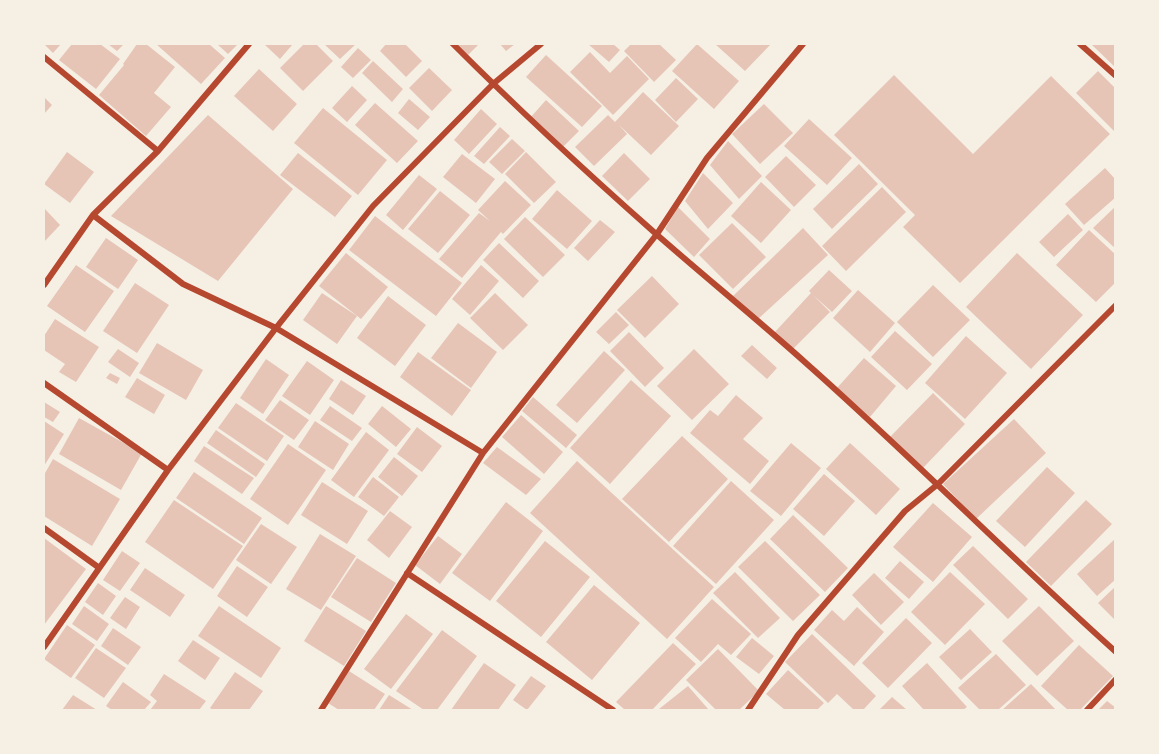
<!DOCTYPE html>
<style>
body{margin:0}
#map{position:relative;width:1159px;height:754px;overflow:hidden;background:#f6efe4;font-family:Karla,sans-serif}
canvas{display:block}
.frame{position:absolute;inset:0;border:45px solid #f6efe4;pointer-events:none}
</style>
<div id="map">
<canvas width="1159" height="754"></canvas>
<div class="frame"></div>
</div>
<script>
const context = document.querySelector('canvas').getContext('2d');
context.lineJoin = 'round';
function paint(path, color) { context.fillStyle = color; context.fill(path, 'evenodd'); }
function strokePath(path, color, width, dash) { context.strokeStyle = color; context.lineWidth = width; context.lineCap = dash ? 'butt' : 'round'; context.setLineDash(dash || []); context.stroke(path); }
const building = new Path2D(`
 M44,44H61L53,53Z
 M72,44H100L120,59L96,89L59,60Z
 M108,44H124L117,51Z
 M137,44H146L175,67L154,93L171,107L146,136L99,95L124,65L123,64Z
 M156,44H209L225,58L201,84Z
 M217,44H238L228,54Z
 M266,44H293L280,59L265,45Z
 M304,44H316L333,61L303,91L280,68Z
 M324,44H356L340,59Z
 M386,44H405L422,61L406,77L380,51Z
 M456,44H479L468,55Z
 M500,44H515L506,51Z
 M588,44H613L620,50L609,62Z
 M631,44H659L676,60L654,82L624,51Z
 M697,44L739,81L714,109L672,71Z
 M715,44H771L745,71Z
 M1091,44H1116V68Z
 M358,48L371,60L353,78L341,67Z
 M590,52L610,73L627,56L649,79L613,115L570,72Z
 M546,55L602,106L582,127L526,77Z
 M373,61L403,89L392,102L362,73Z
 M429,68L452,90L432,111L409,88Z
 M259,69L297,104L273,131L234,96Z
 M1098,71L1116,89V133L1076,93Z
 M894,75L973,154L1051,76L1110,134L960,283L903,227L915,215L834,135Z
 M676,78L698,99L676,122L655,100Z
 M352,86L367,100L347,122L332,108Z
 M643,92L679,126L651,155L619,125L627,134L594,166L575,147L608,115L615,122Z
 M44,97L52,105L44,114Z
 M409,99L430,117L418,130L398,113Z
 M546,100L579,131L562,148L530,118Z
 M375,103L418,141L397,163L355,125Z
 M764,104L793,133L760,164L732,134Z
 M323,108L387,160L358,195L294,143Z
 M481,109L497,124L469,154L454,140Z
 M208,115L293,189L218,281L111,216Z
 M809,119L852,158L827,185L784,146Z
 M500,127L510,136L484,164L474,156Z
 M512,139L525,151L502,174L489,162Z
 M728,141L762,176L739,199L710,165Z
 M67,152L94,172L70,203L44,184Z
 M526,152L556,182L534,203L505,174Z
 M298,153L352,196L335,217L280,175Z
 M624,153L650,179L628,201L602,176Z
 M462,154L495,179L476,203L443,177Z
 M786,156L816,185L794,207L765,177Z
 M859,164L878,184L832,229L813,209Z
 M1105,168L1116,180V197L1084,225L1065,204Z
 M703,173L733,203L708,229L685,201Z
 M419,175L437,189L403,230L386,215Z
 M505,181L531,205L503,234L501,232L462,278L439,259L479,213L490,221L478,210Z
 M761,182L791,210L761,243L731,216Z
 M882,187L906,212L846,271L822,246Z
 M557,190L592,221L567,249L532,219Z
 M440,191L470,215L438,253L408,229Z
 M1116,206V249L1093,228Z
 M678,207L710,239L694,257L665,229Z
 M44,208L60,225L44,242Z
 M1068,214L1083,230L1054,257L1039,242Z
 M375,216L462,283L436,316L349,250Z
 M525,217L565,255L543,277L504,239Z
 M600,220L615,232L588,261L574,248Z
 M732,223L766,257L733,289L699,255Z
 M803,228L828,255L758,319L733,296Z
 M1089,230L1116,255V282L1096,302L1056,265Z
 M106,238L138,260L118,289L86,267Z
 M499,243L539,281L523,298L483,260Z
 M346,253L388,287L361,319L319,286Z
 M1017,253L1083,315L1031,369L966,307Z
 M76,265L114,291L85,332L47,306Z
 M481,265L499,281L470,315L452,299Z
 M829,270L852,291L832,312L813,295L830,312L793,349L774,333L811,293L809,291Z
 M652,276L679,304L645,338L617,310Z
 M135,283L169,305L137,353L103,331Z
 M933,285L970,320L933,357L897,322Z
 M858,290L895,323L870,352L833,318Z
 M322,293L357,316L337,344L303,320Z
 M495,293L528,325L503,350L470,318Z
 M388,296L426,325L395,366L357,338Z
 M616,312L629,325L609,344L596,332Z
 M55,319L99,347L76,382L59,372L65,364L44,350V336Z
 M458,323L497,352L471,388L431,358Z
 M895,331L932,364L907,390L871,357Z
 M629,332L664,368L645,387L610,351Z
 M966,336L1007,373L965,419L925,383Z
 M157,343L203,370L186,400L139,373Z
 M752,345L777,368L767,379L741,356Z
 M118,349L139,363L130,377L108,362Z
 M694,349L729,384L692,420L657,386Z
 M604,351L625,370L577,423L556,405Z
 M418,352L471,390L452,416L400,377Z
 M864,358L896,386L870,417L837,388Z
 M266,359L289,375L263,414L240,398Z
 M307,361L334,380L310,415L282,396Z
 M110,373L120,378L117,384L106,378Z
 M137,378L165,395L154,414L125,397Z
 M341,380L366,396L353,415L329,399Z
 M631,380L671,416L610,484L570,448Z
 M933,393L965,424L923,468L890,437Z
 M736,395L763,418L743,439L769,461L750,484L690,433L710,410L718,416Z
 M533,397L577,435L566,448L522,411Z
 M280,400L309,420L294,440L265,420Z
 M44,402L60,412L53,422L44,417Z
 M236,403L284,436L267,461L218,428Z
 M330,406L362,428L352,441L320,420Z
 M382,406L411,429L396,447L368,424Z
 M521,415L563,452L544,474L502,437Z
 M79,418L142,453L121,490L59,454Z
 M1014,419L1046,453L976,519L943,484Z
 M44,421L64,434L44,466Z
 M315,421L349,444L333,470L298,447Z
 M417,427L442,446L422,472L397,454Z
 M216,430L265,464L256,477L207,443Z
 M366,432L389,450L354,497L331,480Z
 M682,436L728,479L669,542L622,499Z
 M791,443L821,468L781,516L750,491Z
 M850,443L900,489L876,515L826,469Z
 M288,444L326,470L288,525L250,499Z
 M204,446L254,478L242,494L194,461Z
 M497,447L541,479L526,495L483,463Z
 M394,457L418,476L402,496L378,477Z
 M53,459L120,499L92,546L44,516V475Z
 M577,461L714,587L667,639L530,513Z
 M1047,467L1075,493L1025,547L996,521Z
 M194,472L262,518L244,544L176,498Z
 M824,474L855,501L824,536L793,509Z
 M373,477L399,497L384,516L358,497Z
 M731,481L774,520L716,584L673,546Z
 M322,482L368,511L347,544L301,515Z
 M174,500L243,546L213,589L145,542Z
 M1086,500L1112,524L1051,586L1026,562Z
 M506,502L543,531L490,601L452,573Z
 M933,503L972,537L933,582L893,547Z
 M390,511L412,527L389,558L367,540Z
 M793,515L848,568L825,592L770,539Z
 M261,524L297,547L271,584L236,560Z
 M320,534L356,556L321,610L286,589Z
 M438,536L462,554L440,584L415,565Z
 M44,538L86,569L44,625Z
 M1116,538V579L1097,596L1077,574Z
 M545,541L590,577L541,637L496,601Z
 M765,541L820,595L793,621L738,567Z
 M973,546L1028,599L1008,619L953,565Z
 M122,551L140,563L120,591L103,580Z
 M357,558L396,583L371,622L331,597Z
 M900,561L924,582L909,599L885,578Z
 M237,566L268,587L247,617L217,596Z
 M145,568L185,595L170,617L130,590Z
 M735,572L780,618L758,638L713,593Z
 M950,572L985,604L945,645L911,612Z
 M874,573L904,602L881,625L852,595Z
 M98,583L116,596L103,615L85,602Z
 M594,585L640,623L592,680L546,642Z
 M1116,586V621L1098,603Z
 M125,597L140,607L126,629L110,618Z
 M712,599L751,634L731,655L718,644L701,662L675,638Z
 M84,606L109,624L97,641L72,624Z
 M219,606L281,648L261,678L198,636Z
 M326,606L366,631L344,666L304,641Z
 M1039,606L1074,641L1037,676L1002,641Z
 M857,607L884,632L854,666L814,630L832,610L844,621Z
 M406,614L433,634L391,689L364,669Z
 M906,618L932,643L888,688L862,663Z
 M67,625L95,645L71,678L44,659Z
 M113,628L141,647L128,665L101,646Z
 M970,629L992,652L961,680L939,657Z
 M442,630L477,656L437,710H424L396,691Z
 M812,634L876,696L863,710H854L837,694L828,703L785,662Z
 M752,638L774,656L759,674L736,657Z
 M193,640L220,658L205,680L178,661Z
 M673,643L696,664L652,710H625L616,702Z
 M1079,645L1113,676L1080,710H1068L1041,686Z
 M96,648L126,668L104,698L75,678Z
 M718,649L759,691L739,710H716L686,680Z
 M996,654L1026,685L998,710H980L958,688Z
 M484,663L516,685L498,710H451Z
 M927,663L967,707L963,710H924L902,686Z
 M788,670L824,703L817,710H785L766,694Z
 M349,671L385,694L374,710H339L328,703Z
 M235,672L263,691L249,710H213L210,708Z
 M164,674L206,701L199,710H150L157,701L150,695Z
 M531,676L546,686L527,710L513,700Z
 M123,682L151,702L144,710H112L106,706Z
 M1031,684L1056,710H1002Z
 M688,686L709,710H661L659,709Z
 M73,695L97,710H62Z
 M389,695L413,710H379Z
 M892,697L907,710H879Z
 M1107,701L1116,708V710H1098Z`);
const minor = new Path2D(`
 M453,44C518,109 586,172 655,233C705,277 757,319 807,364C912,457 1011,558 1116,652
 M1080,44L1116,76
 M44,57L158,151
 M93,215L183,284L276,328L483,453
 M44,285L93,215L158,151L249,44
 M44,383L168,470
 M44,528L98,567
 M407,573L613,710
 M44,647L168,470L276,328L373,206L493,84L541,44
 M321,710L483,453L657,234L707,158L803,44
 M748,710L798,635L905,511L938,484L1116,305
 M1087,710L1116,679`);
paint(building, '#e6c5b7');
strokePath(minor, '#b5482f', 6);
</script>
